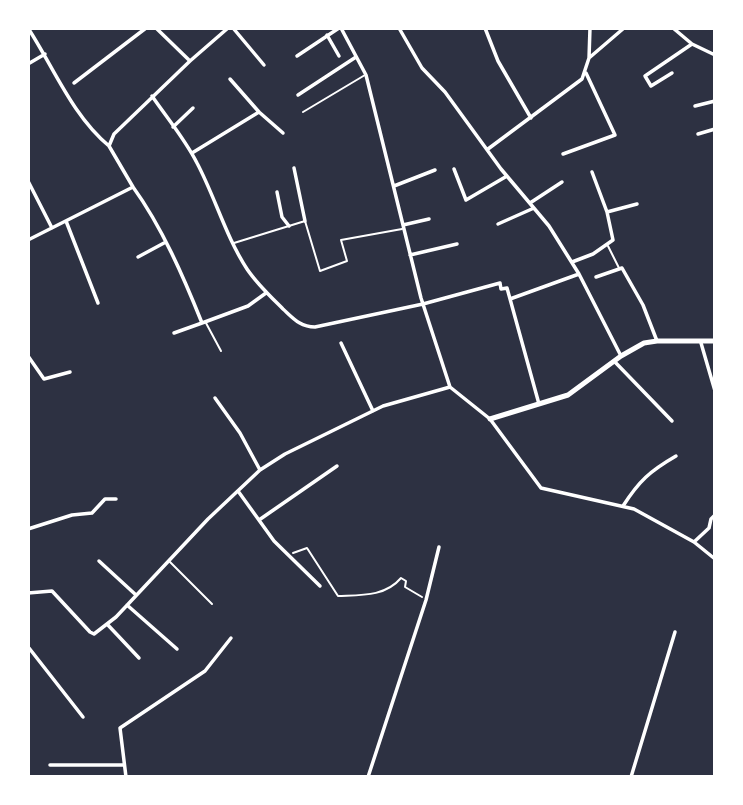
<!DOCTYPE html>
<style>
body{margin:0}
#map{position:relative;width:743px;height:805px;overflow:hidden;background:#2d3142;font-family:"IBM Plex Sans",sans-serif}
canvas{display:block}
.frame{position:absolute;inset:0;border:30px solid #fff;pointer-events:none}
</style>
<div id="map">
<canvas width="743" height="805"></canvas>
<div class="frame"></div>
</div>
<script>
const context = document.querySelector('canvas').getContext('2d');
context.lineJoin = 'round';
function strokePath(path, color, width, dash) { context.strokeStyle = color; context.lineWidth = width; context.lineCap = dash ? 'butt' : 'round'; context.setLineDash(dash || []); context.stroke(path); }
const path = new Path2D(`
 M293,553L307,548L338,596C360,595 385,597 401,578L406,581L405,587L422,597`);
const service = new Path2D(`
 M303,112L365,75
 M234,243L305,221L320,271L347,261L341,240L402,229
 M608,246L619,268
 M206,323L221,351
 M169,561L212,604`);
const minor = new Path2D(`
 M28,28C54,68 72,115 109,146
 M156,28L190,61
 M233,28L264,65
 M341,28L366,75L421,298L450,387L490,419L541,488L634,509L694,542L715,559
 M399,28L422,68L445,92L501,169L549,226L579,274L621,356
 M485,28L498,61L531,118
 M673,28L692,44L715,55
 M327,35L339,56
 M297,56L339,28
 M589,58L624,28
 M28,64L45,54
 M672,73L651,86L645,76L692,44
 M74,83L146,28
 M298,95L356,57
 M152,96C167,118 185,139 197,163C215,197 226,237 247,269C257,284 271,297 283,309C293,318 300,327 315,327L423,304L500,283L501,289L507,288L539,404
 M695,106L715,101
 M259,112L283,133
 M173,127L193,108
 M698,134L715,129
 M488,149L582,79L589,58L590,28
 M192,153L259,112L230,79
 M563,154L615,135L586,73
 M294,168L305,221
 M454,169L466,200L507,176
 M28,181L52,228
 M394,186L435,170
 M133,187C162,227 184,278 202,323L174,333
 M277,192L282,217L289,226
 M530,203L562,182
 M607,212L637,204
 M66,221L98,303
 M498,224L534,208
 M403,225L429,219
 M28,240L133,187L109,146L114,134L190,61L228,28
 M410,255L457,244
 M138,257L164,243
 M572,262L593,254L613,240L607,212L592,172
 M596,277L622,268L643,305L657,341
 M510,299L579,274
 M202,323L248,306L266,293
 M341,343L373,411
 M701,343L715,391
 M28,356L44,379L70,372
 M614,361L672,421
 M215,398L240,433L260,470
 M238,491L274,541L320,586
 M623,506C639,481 650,471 676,456
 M259,520L337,466
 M28,529L72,515L92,513L105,499H116
 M694,542L709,528L711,519L715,515
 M99,561L136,595
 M28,593L52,591L90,632L94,634L116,617L208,519L260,470L285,454L383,406L450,387
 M127,605L177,649
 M107,624L139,658
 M29,648L83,717
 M50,765H124
 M126,777L120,728L205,671L231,638
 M368,777L426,600L439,547
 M631,777L675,632`);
const tertiary = new Path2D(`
 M490,419L568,395L621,356L644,343L657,341H715`);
strokePath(path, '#fff', 2);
strokePath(service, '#fff', 2);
strokePath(minor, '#fff', 3.5);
strokePath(tertiary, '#fff', 5);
</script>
